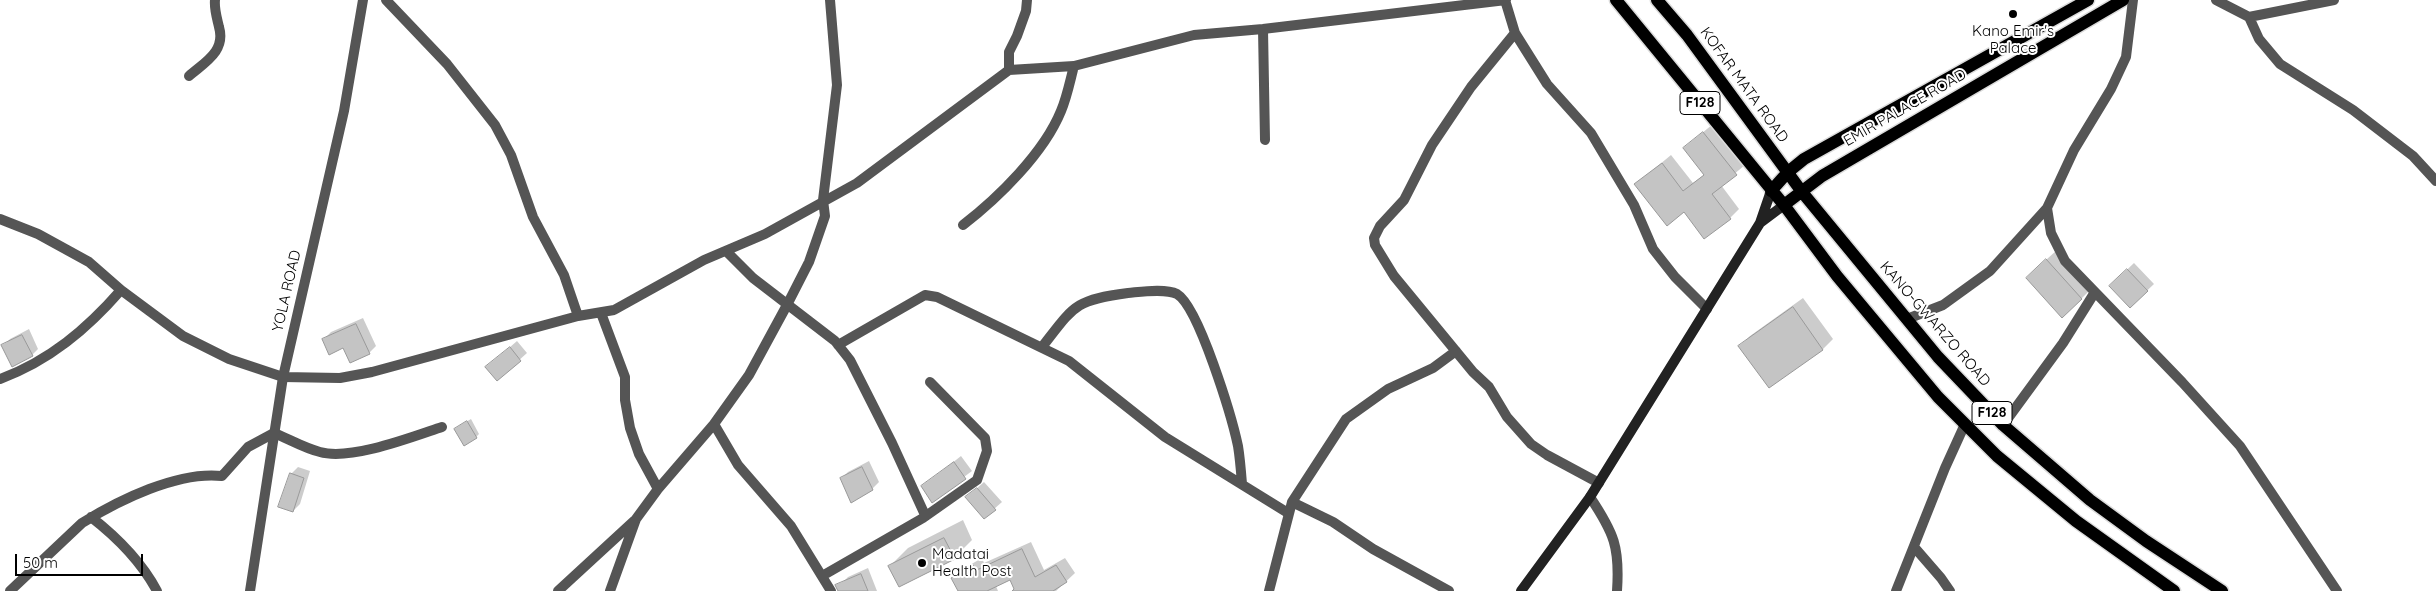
<!DOCTYPE html>
<style>
body{margin:0}
#map{position:relative;width:2436px;height:591px;overflow:hidden;background:#fff;font-family:Quicksand,sans-serif}
canvas{display:block}
.scale{position:absolute;left:15px;top:554px;width:128px;height:22px;box-sizing:border-box;border:2px solid #000;border-top:0;padding-left:6px;font-size:15px;line-height:18px;white-space:nowrap;color:#000;-webkit-text-stroke:4px #fff;paint-order:stroke}
</style>
<div id="map">
<canvas width="2436" height="591"></canvas>
<div class="scale">50 m</div>
</div>
<script>
const context = document.querySelector('canvas').getContext('2d');
context.lineJoin = 'round';
function paint(path, color) { context.fillStyle = color; context.fill(path, 'evenodd'); }
function strokePath(path, color, width, dash) { context.strokeStyle = color; context.lineWidth = width; context.lineCap = dash ? 'butt' : 'round'; context.setLineDash(dash || []); context.stroke(path); }
function write(font, color, halo, rows, align = 'center') {
  context.font = font + ' Quicksand,sans-serif'; context.lineWidth = 4; context.setLineDash([]); context.textBaseline = 'middle'; context.strokeStyle = halo; context.fillStyle = color; for (const [text, x, y, turn = 0] of rows) {
    context.save(); context.translate(x, y); context.rotate((+turn || 0) * Math.PI / 180); context.textAlign = isNaN(turn) ? turn : align; if (halo) context.strokeText(text, 0, 0); context.fillText(text, 0, 0); context.restore();
  }
}
const shadow = new Path2D(`
 M1713,124L1745,165L1721,185L1739,209L1730,218L1684,210L1636,184L1671,155L1693,183L1705,174L1684,148Z
 M2057,250L2091,289L2081,299L2037,268Z
 M2134,263L2154,284L2130,307L2110,286Z
 M1803,298L1833,339L1823,349L1769,386L1740,346L1750,336Z
 M363,318L376,346L369,353L324,339L331,332Z
 M29,329L38,349L32,355L3,346L10,339Z
 M517,341L527,353L497,380L494,361Z
 M471,419L479,434L476,437L459,426Z
 M961,456L972,471L932,501L923,486Z
 M869,461L879,482L872,489L841,479L848,472Z
 M298,467L310,471L300,504L293,511L291,474Z
 M984,482L1002,502L985,517L967,497Z
 M963,520L972,540L954,558L890,566L908,548Z
 M1031,542L1044,570L1065,558L1075,573L1056,591H1016L1011,578L996,586L998,591H959L952,578L961,570L982,558L984,563Z
 M868,568L877,591H844L841,584L848,577Z`);
const building = new Path2D(`
 M1703,132L1737,175L1712,194L1731,219L1704,239L1684,212L1667,226L1634,184L1662,163L1683,191L1704,175L1683,148Z
 M2046,259L2082,299L2062,318L2026,278Z
 M2127,269L2148,291L2130,308L2109,286Z
 M1793,307L1823,350L1769,388L1738,346Z
 M356,324L370,354L350,363L343,348L329,355L322,339Z
 M22,335L33,356L12,367L1,345Z
 M510,347L521,361L497,381L485,367Z
 M467,421L477,438L464,446L454,429Z
 M954,462L966,479L932,503L921,486Z
 M862,467L873,490L851,503L840,478Z
 M290,473L304,478L293,512L278,507Z
 M977,488L996,510L984,519L965,497Z
 M944,538L955,559L899,587L888,566Z
 M1022,549L1035,577L1056,565L1067,582L1053,591H1012L1014,589L1010,580L987,591H958L951,578L973,565L976,570Z
 M861,574L868,591H838L835,585Z`);
const minor = new Path2D(`
 M386,0L447,64L495,125L511,155L533,217L564,275L578,316
 M1505,0L1515,33L1547,84L1591,133L1634,205L1653,249L1675,277L1707,309
 M2133,0L2126,57L2111,89L2074,150L2047,208L2051,233L2065,261L2182,382L2240,446L2337,591
 M2216,0L2249,17L2334,0
 M2249,17L2259,39L2280,64L2353,110L2413,156L2436,181
 M1263,29L1265,140
 M1515,33L1471,87L1432,145L1404,200L1380,226L1374,238L1375,245L1394,276L1473,372L1489,387L1507,417L1531,444L1547,455L1599,483
 M1009,70V52L1017,36L1026,11L1027,0
 M189,76C205,62 226,51 219,27C217,18 214,9 215,0
 M0,219L38,234L89,262L121,290L183,336L229,359L283,377L340,378L372,372L578,316L614,310L704,260L765,234L857,183L1009,70L1074,66L1194,35L1263,29L1506,0
 M963,225C998,198 1044,153 1061,111C1067,97 1070,81 1074,66
 M726,251L753,278L835,341L850,360L892,443L925,515
 M601,313L625,377V400L630,428L639,454L658,489
 M1907,319L1943,305L1990,271L2047,208
 M838,345L925,295L937,297L1069,361L1165,437L1288,513
 M1042,347C1074,306 1074,300 1128,293C1140,292 1165,288 1177,294C1199,307 1232,418 1238,446C1240,458 1241,471 1242,484
 M0,379C49,361 87,329 121,290
 M714,424L738,465L791,526L831,591
 M2003,425L2063,343L2095,292
 M1590,497C1614,533 1620,547 1617,591
 M1292,502L1333,522L1373,549L1449,591
 M91,517C118,538 141,561 157,591
 M1915,548L1941,578L1950,591
 M822,576L923,518L977,480L987,451L985,438L930,382
 M10,591L82,523C119,500 178,471 222,476L248,447L274,433C289,439 304,448 320,452C350,461 412,437 442,427
 M558,591L634,521
 M610,591L636,519L658,489L714,424L749,375L787,305L809,262L825,216L823,200L837,85L830,0
 M1269,591L1292,502L1346,419L1388,389L1433,368L1456,351
 M1896,591L1945,468L1965,424`);
const tertiary = new Path2D(`
 M250,591L283,377L344,111L363,0`);
const secondary = new Path2D(`
 M1760,223L1784,205
 M1521,591L1590,497L1760,223L1771,191`);
const primary = new Path2D(`
 M1616,0L1784,205L1837,276L1938,397L1997,456L2076,521L2174,591
 M1657,0L1687,35L1802,192L1938,357L2003,425L2090,500L2146,541L2222,591
 M1771,191L1788,172L1804,159L2088,0
 M1784,205L1822,176L2123,0`);
const markers = [
 [2013,14,5,"#000"],
 [922,563,5,"#000"]
];
const shields = [
 [1700,103,40],
 [1992,413,40]
];
const shieldNames = [
 ["F128",1700,103],
 ["F128",1992,413]
];
const poiNames = [
 ["Kano Emir's",2013,31],
 ["Palace",2013,48],
 ["Madatai",932,554,"left"],
 ["Health Post",932,571,"left"]
];
const streetNames = [
 ["KOFAR MATA ROAD",1744,85,54],
 ["EMIR PALACE ROAD",1905,108,-30],
 ["YOLA ROAD",287,291,-77],
 ["KANO-GWARZO ROAD",1935,324,49]
];
paint(shadow, '#0003');
paint(building, '#c4c4c4');
strokePath(building, '#999', 1);
strokePath(primary, '#dbdbdb', 15);
strokePath(minor, '#555', 10);
strokePath(tertiary, '#555', 10);
strokePath(secondary, '#222', 10);
strokePath(primary, '#000', 12);
for (const [x, y, r, color] of markers) { const dot = new Path2D(); dot.arc(x, y, r, 0, 2 * Math.PI); context.fillStyle = color; context.fill(dot); strokePath(dot, '#fff', 2); }
for (const [x, y, w] of shields) { const box = new Path2D(); box.roundRect(x - w / 2, y - 11.5, w, 23, 4); context.fillStyle = '#fff'; context.fill(box); strokePath(box, '#000', 1); }
write('bold 14px', '#000', null, shieldNames);
write('15px', '#000', '#fff', poiNames);
write('15px', '#000', '#fff', streetNames);
</script>
